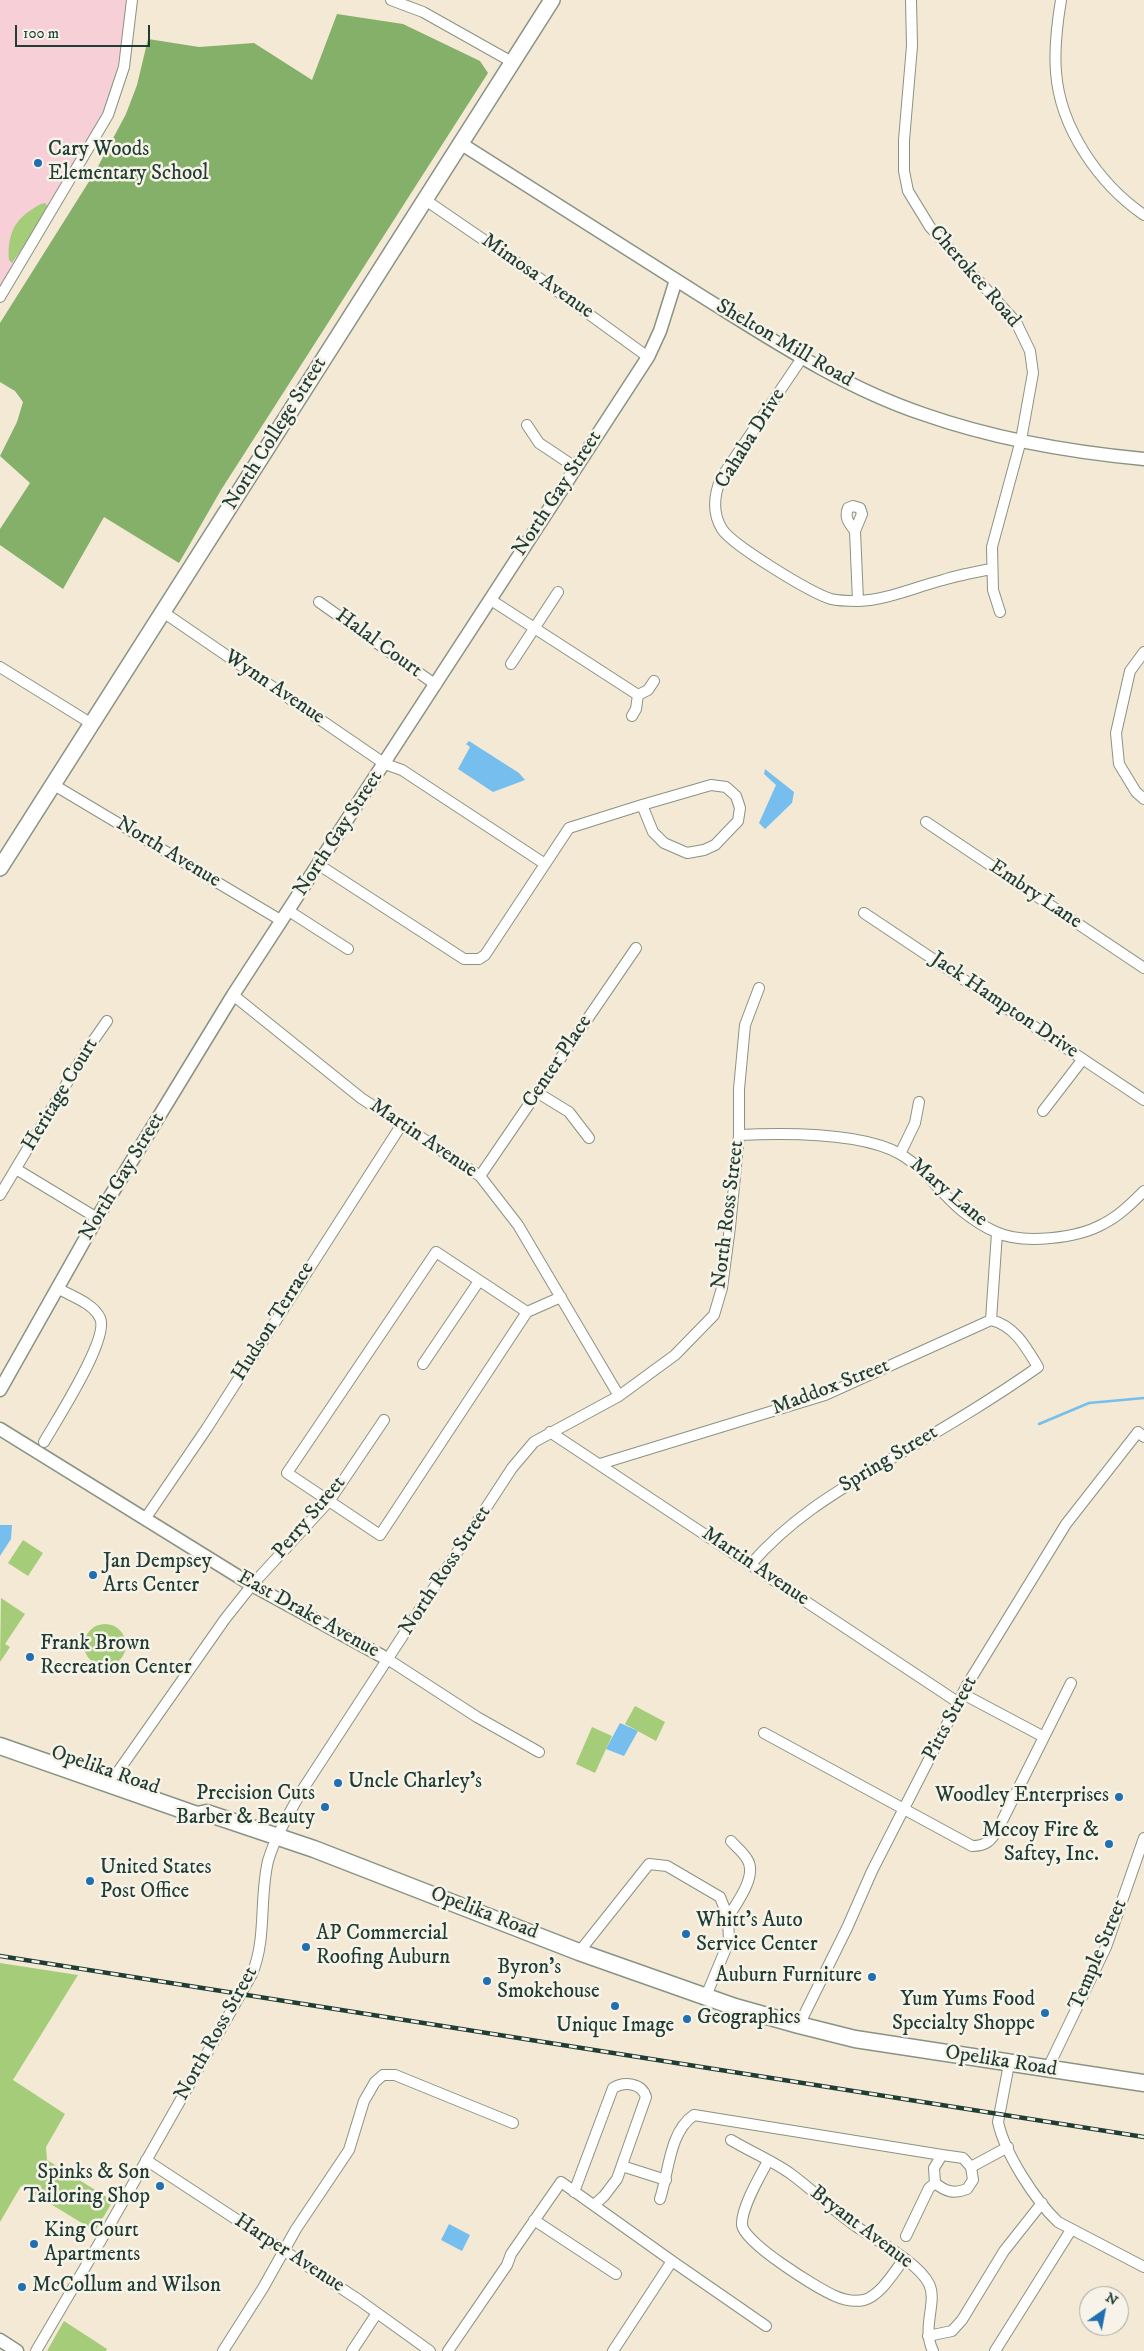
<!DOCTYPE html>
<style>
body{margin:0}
#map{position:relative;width:1144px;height:2351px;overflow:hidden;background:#f3e9d5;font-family:"IM FELL DW Pica",serif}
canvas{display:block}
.north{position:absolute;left:1079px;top:2286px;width:50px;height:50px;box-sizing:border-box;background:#f7f3e8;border:1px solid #a1aaa0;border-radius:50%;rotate:33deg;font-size:14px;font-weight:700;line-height:20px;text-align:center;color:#1f3d34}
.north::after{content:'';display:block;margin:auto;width:18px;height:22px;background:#1f6fb2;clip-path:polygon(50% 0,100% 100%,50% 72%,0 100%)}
.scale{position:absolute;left:15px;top:25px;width:135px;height:22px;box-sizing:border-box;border:2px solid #1f3d34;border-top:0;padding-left:6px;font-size:15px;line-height:18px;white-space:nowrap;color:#1f3d34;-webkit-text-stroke:4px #f7f3e8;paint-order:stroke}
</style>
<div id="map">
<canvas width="1144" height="2351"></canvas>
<div class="north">N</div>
<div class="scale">100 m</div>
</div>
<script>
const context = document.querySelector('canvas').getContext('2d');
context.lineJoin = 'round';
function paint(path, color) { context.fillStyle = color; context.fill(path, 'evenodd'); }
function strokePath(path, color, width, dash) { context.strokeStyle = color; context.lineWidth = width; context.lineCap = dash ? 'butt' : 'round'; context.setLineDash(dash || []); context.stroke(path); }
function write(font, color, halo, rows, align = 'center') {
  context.font = font + ' "IM FELL DW Pica",serif'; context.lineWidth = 5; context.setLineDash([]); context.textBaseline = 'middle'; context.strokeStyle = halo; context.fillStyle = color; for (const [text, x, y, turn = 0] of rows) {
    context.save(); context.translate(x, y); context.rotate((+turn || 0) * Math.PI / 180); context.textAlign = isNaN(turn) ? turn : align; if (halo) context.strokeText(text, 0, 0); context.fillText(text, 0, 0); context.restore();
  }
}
const built = new Path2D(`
 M0,0H127L121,53L108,103L58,194L0,287Z`);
const green = new Path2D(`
 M45,203L48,206L45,215L12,263L9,260C7,239 13,221 31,210C36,207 39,204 45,203Z
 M23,1540L43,1553L28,1576L8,1563Z
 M1,1598L25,1614L5,1644L10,1647L0,1662Z
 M84 1645a21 21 0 1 1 42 0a21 21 0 1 1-42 0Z
 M635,1706L665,1722L656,1741L625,1724Z
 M592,1727L612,1736L595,1773L576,1764Z
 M0,1963L78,1975L13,2080L65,2114L46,2147L47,2160L113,2201L95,2231L21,2186L0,2222Z
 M64,2321L107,2349L106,2351H47Z`);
const forest = new Path2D(`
 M337,14L403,24L480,61L488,73L221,490L179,563L104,517L63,589L0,545V529L30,483L0,456L17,422L23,402L15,391L0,382V323L95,172L126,114L137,85L148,39L199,47L254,43L312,80Z`);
const water = new Path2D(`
 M469,741L519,773L525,780L493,792L458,769L470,747L466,744Z
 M765,769L794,792L792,803L765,829L759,823L776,785L764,774Z
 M0,1525H12L11,1539L0,1556Z
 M620,1723L638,1731L624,1756L606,1749Z
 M449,2224L470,2235L462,2251L441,2240Z`);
const stream = new Path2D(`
 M1039,1424L1089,1403L1144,1398`);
const minor = new Path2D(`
 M391,0L423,12L512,62
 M911,0L912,46L904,140V171L908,191L930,227L1016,322L1030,351L1033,373L1021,440L992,547L993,590L1000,612
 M1061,0C1057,24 1054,48 1056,72C1060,128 1099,184 1144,215
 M424,199L535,275L648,357
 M0,297L108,115L124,67L132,0
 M802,358L721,478C714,495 712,513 722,529C732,545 811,593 831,599C839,601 849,601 858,601C887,600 915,587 943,580C959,575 975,572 991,569
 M527,425L539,443L575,467
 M853,506L860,508L862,514L855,531C849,523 844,518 848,508Z
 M855,531L858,601
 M491,600L638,695
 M319,602L436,685
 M163,612L385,764L402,770L545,864
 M1144,652L1130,671L1116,733L1119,764L1136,792L1144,799
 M511,664L558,592
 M0,667L92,724
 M632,716L636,709L638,695L648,690L654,681
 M54,785L282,921
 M926,822L1144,968
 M319,865L464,959H479L485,955L569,828L642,805L711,785L726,787L736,796L740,808L738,821L715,845L704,850L687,853L664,843L653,832L642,805
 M289,911L348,949
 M864,913L1144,1100
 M233,995L361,1098L480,1176L518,1225L619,1396
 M538,1093L569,1112L589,1138
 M1043,1111L1083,1059
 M739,1135C784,1133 861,1132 900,1154C924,1168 940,1192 961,1210C971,1218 984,1227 996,1232C1023,1245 1078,1238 1103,1224C1119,1216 1132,1203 1144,1191
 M900,1154L915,1123L919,1102
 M16,1169L97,1218
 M480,1176L636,948
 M0,1195L86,1051L107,1021
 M436,1252L527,1312L380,1535L287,1473Z
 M527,1312L561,1297
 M991,1320L997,1233
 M423,1364L479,1281
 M550,1432L959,1703
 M44,1442C56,1421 110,1338 100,1318C93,1303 71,1296 57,1288
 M600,1464L825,1395L991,1320C1015,1326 1026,1347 1038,1367C990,1401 940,1430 889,1460C836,1492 792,1517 750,1565
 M145,1519L207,1428L402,1124
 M389,1660L477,1717L539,1752
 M963,1694L1044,1737
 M764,1733L972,1846C986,1846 991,1841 998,1829L1071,1683
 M110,1783L225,1619L252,1585L330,1500L384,1420
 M728,1917C737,1903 758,1875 747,1859C743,1852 736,1847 731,1841
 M579,1952L649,1864L667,1866L720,1897L728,1917L729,1941L706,1996
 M799,2025L847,1928L872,1871L967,1685L1066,1524L1138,1432L1144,1437
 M1009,2064L998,2122C1005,2154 1035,2200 1058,2222L1144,2267
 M1047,2070L1106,1947L1144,1838
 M731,2140C751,2152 773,2161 791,2174C814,2191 834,2211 857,2227C876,2240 919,2263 929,2284C938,2302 921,2327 933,2351
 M146,2160L359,2300L430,2351
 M768,2161C760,2176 741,2208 742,2225C744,2243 817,2288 835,2296C844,2300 854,2302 864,2300C881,2295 894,2272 904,2259
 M622,2166L666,2180
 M971,2167L1008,2147
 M935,2183C946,2192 954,2194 967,2189L973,2180L971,2167L963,2158L942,2155
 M574,2192L613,2088C624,2081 642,2083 646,2097L617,2179L604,2196L594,2205
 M660,2199C669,2172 669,2132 694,2115L942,2155L934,2168L935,2183L929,2188L906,2236
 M534,2220L616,2274
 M928,2336L952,2331L962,2320L1004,2251L1042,2203
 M36,2351L104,2235L252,1974C267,1938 259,1899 268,1861C275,1837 289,1814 301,1792L512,1468L534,1442L619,1396L675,1355L714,1315L722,1288L730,1227L739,1135V1089L745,1025L759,988
 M223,2351L263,2288L296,2229L349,2150L364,2101L375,2082L383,2075H395L513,2123
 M352,2351L377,2313
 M448,2351L507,2265L511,2254L561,2182L672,2261
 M613,2351L672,2261L766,2326
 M995,2351L1071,2230`);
const tertiary = new Path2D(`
 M460,143C541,194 622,246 703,297C774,341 843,387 923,414C994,439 1069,452 1144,459
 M0,1390L97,1218L233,995L648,357L660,331L676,280
 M0,1429L252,1585L389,1660
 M0,2340L17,2351`);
const secondary = new Path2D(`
 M0,868L552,0`);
const primary = new Path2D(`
 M0,1746L197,1815L207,1813L314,1849L579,1952L735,2007L799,2025L855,2039L1144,2083`);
const rail = new Path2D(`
 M0,1956L1144,2137`);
const markers = [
 [38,163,5,"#1f6fb2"],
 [93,1575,5,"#1f6fb2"],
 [30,1657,5,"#1f6fb2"],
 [338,1783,5,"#1f6fb2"],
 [1119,1797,5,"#1f6fb2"],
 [325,1807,5,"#1f6fb2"],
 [1109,1844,5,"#1f6fb2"],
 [90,1881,5,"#1f6fb2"],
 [686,1934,5,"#1f6fb2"],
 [306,1947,5,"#1f6fb2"],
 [872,1977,5,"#1f6fb2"],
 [487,1981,5,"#1f6fb2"],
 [615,2006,5,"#1f6fb2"],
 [1045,2013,5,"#1f6fb2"],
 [687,2019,5,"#1f6fb2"],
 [160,2186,5,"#1f6fb2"],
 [34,2244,5,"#1f6fb2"],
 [22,2287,5,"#1f6fb2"]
];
const poiNames = [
 ["Cary Woods",48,151],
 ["Elementary School",48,175],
 ["Jan Dempsey",103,1563],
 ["Arts Center",103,1587],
 ["Frank Brown",40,1645],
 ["Recreation Center",40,1669],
 ["Uncle Charley's",348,1783],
 ["Precision Cuts",315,1795,"right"],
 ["Barber & Beauty",315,1819,"right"],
 ["Woodley Enterprises",1109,1797,"right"],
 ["Mccoy Fire &",1099,1832,"right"],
 ["Saftey, Inc.",1099,1856,"right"],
 ["United States",100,1869],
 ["Post Office",100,1893],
 ["Whitt's Auto",696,1922],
 ["Service Center",696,1946],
 ["AP Commercial",316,1935],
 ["Roofing Auburn",316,1959],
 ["Byron's",497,1969],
 ["Smokehouse",497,1993],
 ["Auburn Furniture",862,1977,"right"],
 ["Yum Yums Food",1035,2001,"right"],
 ["Specialty Shoppe",1035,2025,"right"],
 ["Geographics",697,2019],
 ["Unique Image",615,2027,"center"],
 ["Spinks & Son",150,2174,"right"],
 ["Tailoring Shop",150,2198,"right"],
 ["King Court",44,2232],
 ["Apartments",44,2256],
 ["McCollum and Wilson",32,2287]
];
const streetNames = [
 ["Mimosa Avenue",537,277,35],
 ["Cherokee Road",974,277,49],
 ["Shelton Mill Road",784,344,30],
 ["North College Street",276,434,-58],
 ["Cahaba Drive",751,439,-58],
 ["North Gay Street",558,494,-57],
 ["Halal Court",378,644,36],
 ["Wynn Avenue",274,688,34],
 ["North Gay Street",339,834,-57],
 ["North Avenue",168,853,31],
 ["Embry Lane",1035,895,34],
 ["Jack Hampton Drive",1004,1006,34],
 ["Center Place",558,1062,-56],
 ["Heritage Court",61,1095,-59],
 ["Martin Avenue",423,1139,34],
 ["North Gay Street",123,1177,-59],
 ["Mary Lane",948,1193,40],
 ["North Ross Street",729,1215,-83],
 ["Hudson Terrace",274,1322,-58],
 ["Maddox Street",831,1388,-21],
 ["Spring Street",889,1460,-31],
 ["Perry Street",310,1518,-50],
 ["Martin Avenue",755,1567,34],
 ["North Ross Street",446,1571,-57],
 ["East Drake Avenue",308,1615,29],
 ["Pitts Street",951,1719,-62],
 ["Opelika Road",105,1771,19],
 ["Opelika Road",484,1914,21],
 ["Temple Street",1099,1955,-67],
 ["North Ross Street",217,2034,-61],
 ["Opelika Road",1001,2062,9],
 ["Bryant Avenue",861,2228,37],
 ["Harper Avenue",289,2254,33]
];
paint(built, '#f6cfd7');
paint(green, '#a5cd79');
paint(forest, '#84b069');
paint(water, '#75beee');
strokePath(stream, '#75beee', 2.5);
strokePath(minor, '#899384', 12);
strokePath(tertiary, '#899384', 15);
strokePath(secondary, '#899384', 18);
strokePath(primary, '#899384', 19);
strokePath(minor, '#fff', 10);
strokePath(tertiary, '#fff', 12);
strokePath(secondary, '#fff', 15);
strokePath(primary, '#fff', 16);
strokePath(rail, '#1f3d34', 4.5);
strokePath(rail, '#f7f3e8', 2.5, [8]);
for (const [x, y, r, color] of markers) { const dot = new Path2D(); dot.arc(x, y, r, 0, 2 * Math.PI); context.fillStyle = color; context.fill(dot); strokePath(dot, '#f7f3e8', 2); }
write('21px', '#1f3d34', '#f7f3e8', poiNames, 'left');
write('21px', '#1f3d34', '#f7f3e8', streetNames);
</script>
